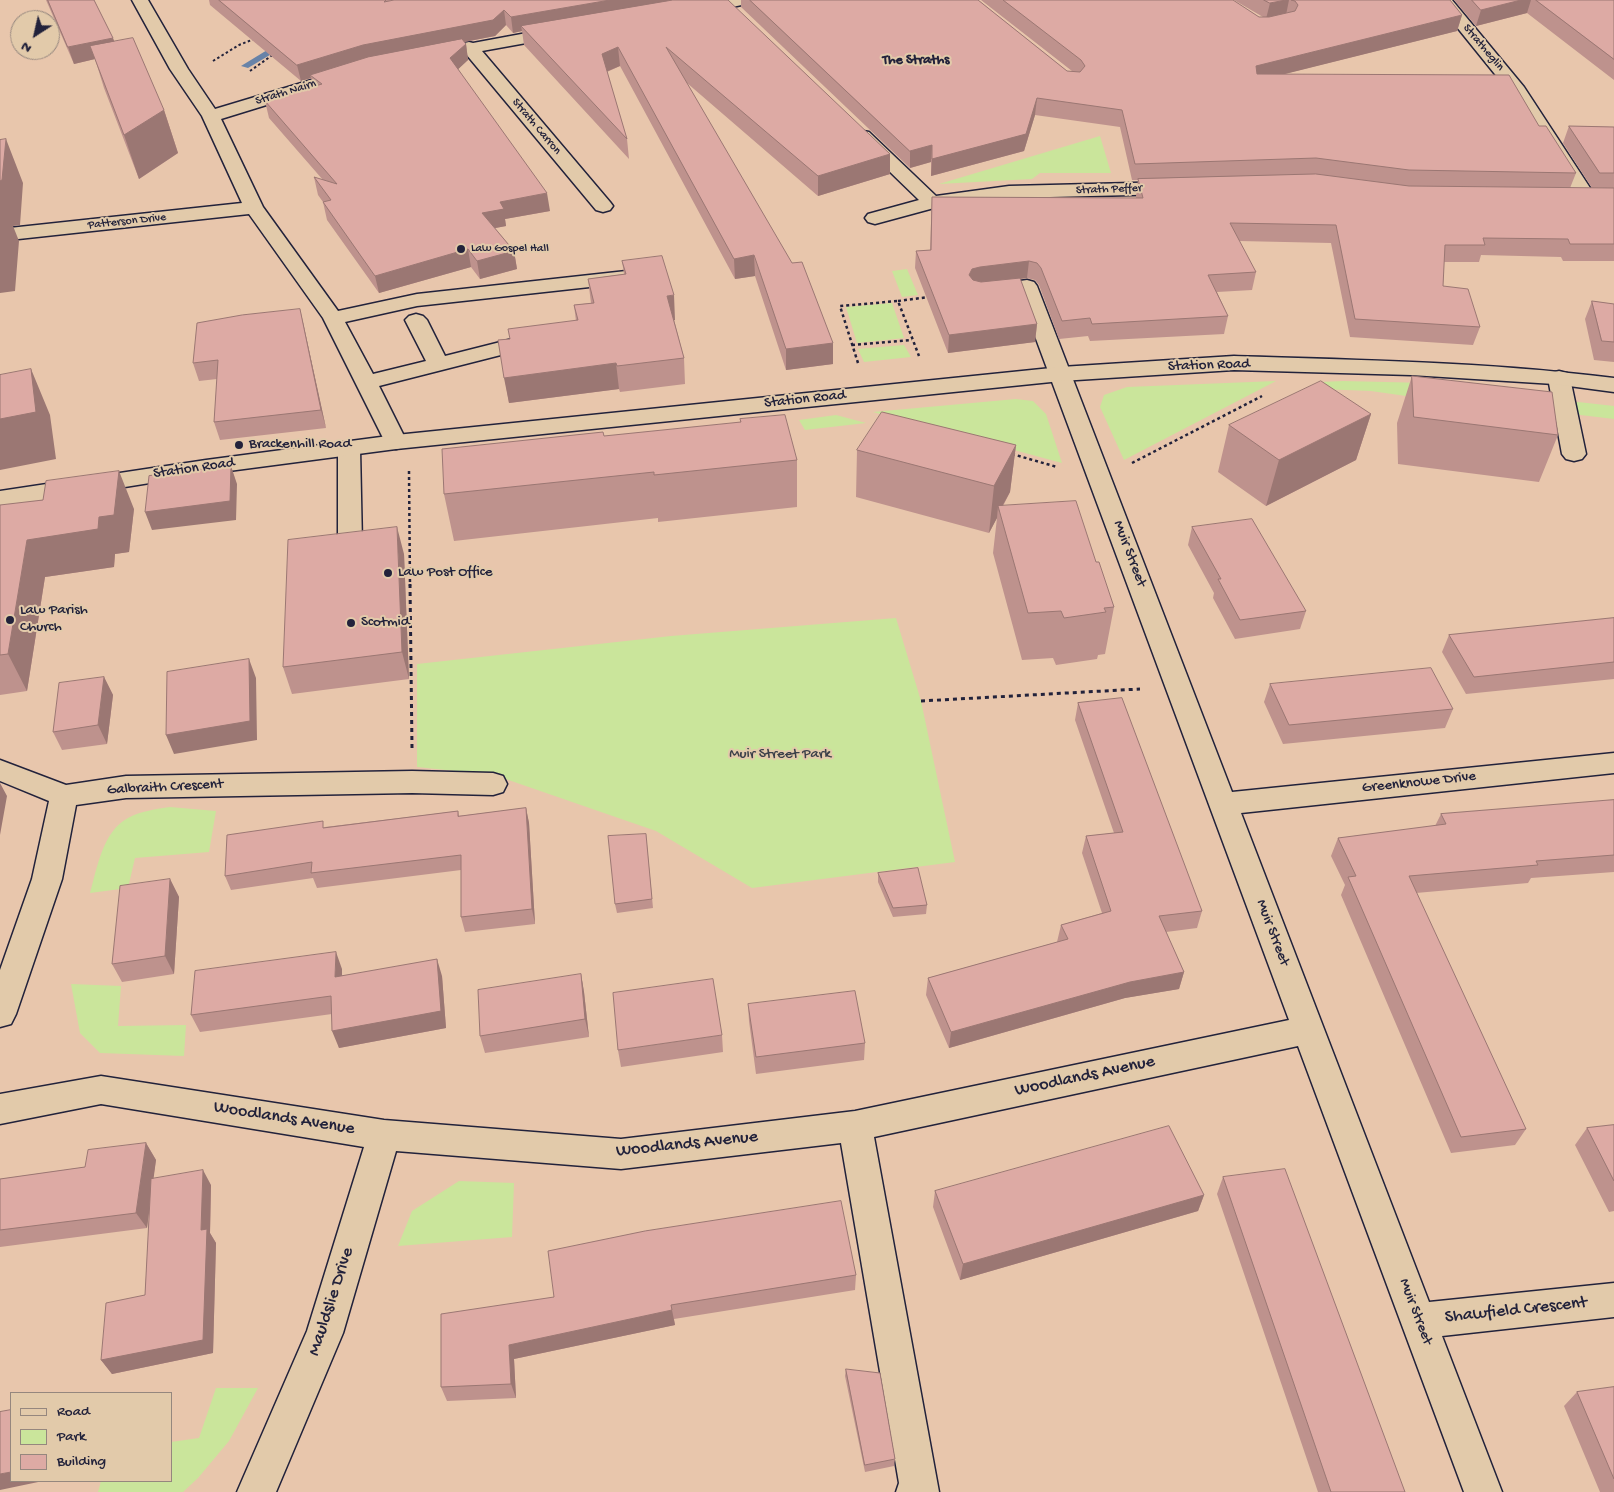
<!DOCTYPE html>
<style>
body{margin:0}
#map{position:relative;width:1614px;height:1492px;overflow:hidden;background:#e8c6ac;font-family:"Gochi Hand",sans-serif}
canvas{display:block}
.legend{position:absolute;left:10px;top:1392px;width:162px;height:90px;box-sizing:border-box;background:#e2caaa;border:1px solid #95877e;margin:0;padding:6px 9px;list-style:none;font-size:15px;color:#22223b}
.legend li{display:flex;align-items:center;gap:10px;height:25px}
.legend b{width:25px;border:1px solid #95877e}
.north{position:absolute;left:10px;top:10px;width:50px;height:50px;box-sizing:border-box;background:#e2caaa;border:1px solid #95877e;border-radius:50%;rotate:215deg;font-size:14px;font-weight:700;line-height:20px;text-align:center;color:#22223b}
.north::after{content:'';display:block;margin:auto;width:18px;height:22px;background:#22223b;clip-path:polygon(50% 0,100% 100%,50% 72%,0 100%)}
</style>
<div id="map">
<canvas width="1614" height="1492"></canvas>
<ul class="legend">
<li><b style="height:6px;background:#e2caaa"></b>Road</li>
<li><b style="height:14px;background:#cae59b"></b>Park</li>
<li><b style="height:14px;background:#ddaaa4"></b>Building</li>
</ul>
<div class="north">N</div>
</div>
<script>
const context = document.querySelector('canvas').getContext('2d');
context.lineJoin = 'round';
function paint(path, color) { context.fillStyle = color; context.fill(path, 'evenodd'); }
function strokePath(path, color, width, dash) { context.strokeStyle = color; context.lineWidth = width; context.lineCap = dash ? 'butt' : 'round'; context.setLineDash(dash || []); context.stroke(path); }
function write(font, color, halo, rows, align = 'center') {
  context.font = font + ' "Gochi Hand",sans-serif'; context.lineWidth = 4; context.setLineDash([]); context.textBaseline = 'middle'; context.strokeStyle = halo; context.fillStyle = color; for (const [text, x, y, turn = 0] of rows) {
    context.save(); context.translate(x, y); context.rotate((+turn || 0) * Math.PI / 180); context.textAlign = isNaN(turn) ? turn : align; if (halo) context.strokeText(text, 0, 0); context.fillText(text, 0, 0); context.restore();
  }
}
const green = new Path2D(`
 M1100,136L1111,173H1040L1032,179L939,184Z
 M907,269L918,295L902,297L892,271Z
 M892,303L904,338L857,343L846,307Z
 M904,345L911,357L864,362L858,349Z
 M1276,381L1124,460L1100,407L1104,395L1127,387Z
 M1343,381L1428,383L1406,396L1371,391L1320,389L1321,382Z
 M1016,399L1033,401L1046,414L1062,463L873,412Z
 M1569,401L1614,406V419L1572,414Z
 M836,415L866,423L805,430L799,420Z
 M896,618L921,701L955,862L752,888L656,831L494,775L417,767V664L671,636Z
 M170,807L216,811L209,852L135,858L128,888L90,893C97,868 103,831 128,818C141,811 156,809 170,807Z
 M71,984L121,986L118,1026L186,1025L184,1056L100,1053L80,1033Z
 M459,1181L514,1183L512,1237L398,1246L412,1211Z
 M216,1388H258L229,1441L198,1478L183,1492H98L101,1481H171V1442L199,1438Z`);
const stream = new Path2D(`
 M282,41L285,42V46L248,68L241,66Z`);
const pathFar2 = new Path2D(`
 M213,61L239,45L254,39
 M250,71L274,54`);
const pathFar1 = new Path2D(`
 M898,301L929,297
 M852,345L912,340
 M858,363L840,306L898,301L919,356
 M1012,454L1057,467
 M1132,463L1262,396
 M409,471L410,586`);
const path = new Path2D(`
 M410,584L412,748
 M921,701L1140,689`);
const minor = new Path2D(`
 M132,0H148L188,69L215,109L348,69L354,70L357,74L354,78L221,119L263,207L338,311L417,294L626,271L633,273L636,277L633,281L626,283L417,306L345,322L373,374L426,361L405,320L409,316L416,314L423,316L427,320L445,356L536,333L544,334L547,339L544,344L379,386L407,442L404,447L396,449L388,447L385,442L323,318L249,214L0,241V229L242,203L202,116L170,69Z
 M721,0H753L751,3L695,15L689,13L687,10L689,7Z
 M1435,0H1452L1524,87L1596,197L1593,201L1586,203L1579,201L1511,94Z
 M559,27L565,28L567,32L565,36L482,51L610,202L613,206L610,210L603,212L596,210L466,54L429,61L423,60L420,56L423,52L469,42L473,43Z
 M863,131L869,132L936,196L1009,186L1173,182L1180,184L1183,188L1180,192L1173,194L1009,198L934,208L875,224L868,222L865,218L868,214L919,200L857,140L854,136L857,132Z
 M1027,280L1034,282L1037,286L1232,792L1614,753V773L1241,813L1429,1302L1614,1283V1317L1442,1336L1502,1492H1464L1298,1046L874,1137L939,1492H896L899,1483L841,1143L621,1169L396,1151L343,1333L276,1492H237L307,1331L364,1147L101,1104L0,1124V1094L101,1076L384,1120L621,1139L855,1111L1289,1020L1019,293L985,297L978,295L975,291L978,287Z
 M1559,371L1567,373L1570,378L1586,454L1582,459L1574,461L1566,459L1562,454L1548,378L1551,373Z
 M349,441L357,443L360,448L362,544L359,550L350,552L341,550L338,544V448L341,443Z
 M0,760L66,785L126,776L412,771L493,773L503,776L507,784L503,792L493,795L412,793L126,798L76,805L62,879L16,1014L11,1024L0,1027V970L32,879L49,801L0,781Z`);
const major = new Path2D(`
 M1234,356C1361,360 1488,362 1614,378V392L1554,384L1411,375L1234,370L1061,381L396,449L206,474L0,507V491L206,460L396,435L1061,367Z`);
const wall = new Path2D(`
 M46,0H94L114,41L164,110L178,153L139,179L104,88L95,59L74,64Z
 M209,0H728L890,174L818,196L687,83L833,343V364L786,370L755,276L735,279L620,66L607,72L627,139L629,159L524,45L522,31L513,33L506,25L495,36L464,42L466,44L468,60L458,69L550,211L505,219L506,226L495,228L514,251L517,269L480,279L471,267L379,293L327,220L323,202L318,195L314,177L323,180L269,118L265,101L313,87L311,78L301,81L210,5Z
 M741,0H978L1067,71H1072L981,0H1233L1259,17H1263L1234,0H1450L1462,15L1457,31L1284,74L1539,126L1576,173L1570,188H1592L1563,143L1569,126L1614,127V261H1563L1561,257L1481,255L1479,262H1444L1443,286L1480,327L1473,345L1350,337L1331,243L1239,241L1256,272L1252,290L1217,292L1228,316L1224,334L1090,341L1088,336L1059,339L1039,285L1035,280L1027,278L1020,279L1037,324L1035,342L948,353L915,268L916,251L930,250L932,197L1136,198V196L1138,180H1132L1120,127L1035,115L1024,151L931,176V162L910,168L741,7Z
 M1454,0H1614V80L1527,13L1476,26Z
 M622,261L675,320H674L684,358L685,384L620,392L619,389L509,403L498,340L509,339L576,321L574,305L591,303L588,279L624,274Z
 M1592,301L1614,304V362L1594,360L1585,319Z
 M300,309L304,327L326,428L220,440L214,422L217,379L199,381L193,363Z
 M1412,376L1558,435L1539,482L1398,464L1397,423Z
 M1371,414L1356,460L1266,506L1218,472L1229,425Z
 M740,419L797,460V507L658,522V518L454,541L444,494L740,422Z
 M1016,445L1010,492L1003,506L1096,562L1114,607L1105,654L1098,655L1097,659L1056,665L1053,658L1022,660L993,553L997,518L989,533L856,497L857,450Z
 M0,505L134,509L129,552L115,554L114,567L45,577L27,691L0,695Z
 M1192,527L1306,611L1300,629L1235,639L1213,598L1214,593L1188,545Z
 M404,554L409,679L292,694L283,667Z
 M1614,618V679L1466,694L1442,652L1449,635Z
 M104,677L113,695L107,744L62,750L53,732Z
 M1270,684L1453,709L1445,728L1283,744L1264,702Z
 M1078,703L1202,911L1197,928L1166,932L1184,972L1179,989L1125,998L949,1048L926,995L928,978L1057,942L1061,925L1102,913L1082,853L1086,836L1114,833L1075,720Z
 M1614,800V872L1531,878L1528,883L1416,893L1526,1129L1515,1145L1451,1153L1341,895L1345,885L1331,856L1338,838L1435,826L1441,814Z
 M526,808L529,823L535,924L465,932L461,917V870L317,888L313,878L231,890L225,876L325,827L458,811L459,816Z
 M646,834L653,908L617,913L615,904Z
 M878,873L927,905L926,914L893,917L878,882Z
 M170,879L179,897L174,974L122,982L112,964Z
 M342,969V975L442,976L446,1028L339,1048L332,1014L200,1032L191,1015Z
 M581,974L584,992L589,1037L485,1053L480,1036Z
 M748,1004L865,1043L864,1060L756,1074L749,1021Z
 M722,1035L723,1052L621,1067L618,1050Z
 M1614,1125V1211L1609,1212L1575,1145L1587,1128Z
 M146,1143L156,1160L153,1179L211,1185L210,1233L216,1243L213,1353L112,1374L101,1360L145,1295L150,1202L147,1228L0,1247V1179L85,1167Z
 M1223,1177L1405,1492H1318L1217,1194Z
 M935,1191L1204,1195L1198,1211L960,1280L933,1207Z
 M856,1275L855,1290L674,1319L675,1325L514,1359L516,1398L447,1401L441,1387L554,1297Z
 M846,1369L895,1459L894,1466L865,1472L845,1376Z
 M1614,1387V1492H1600L1564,1406L1577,1392Z`);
const shadedWall = new Path2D(`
 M610,0H705L521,26L522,31L513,33L511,17Z
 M1286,0H1289L1286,15L1266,19L1270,3Z
 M1521,0H1531L1527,13L1476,26L1481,10Z
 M504,10L506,25L495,36L366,61L310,75L311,78L301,81L297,65L363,45Z
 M1462,15L1457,31L1253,82L1256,66Z
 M113,38L119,54L90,46L95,59L74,64L68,47Z
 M466,44L468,60L453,74L450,58Z
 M618,47L620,66L603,73L602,54Z
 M1037,98L1035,115L1024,151L931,176L932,159Z
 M164,110L178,153L139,179L124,135Z
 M6,139L23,183L20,225L13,226L19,241L15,291L0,293V181Z
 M932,145L931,162L910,168V151Z
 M890,154V174L818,196V176Z
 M547,193L550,211L505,219L506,226L485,230L482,213L500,202Z
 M468,249L471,267L379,293L375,276Z
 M514,251L517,269L480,279L477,261Z
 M754,255L755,276L735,279L734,259Z
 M1029,261L1027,278L978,284L970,287L969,275L972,269L980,267Z
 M674,295L675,320L669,321L667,296Z
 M300,309L304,327L326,428L321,410Z
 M1037,324L1035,342L948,353L949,335Z
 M833,343V364L786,370V349Z
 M616,363L619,389L509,403L504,378Z
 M31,369L50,415L56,459L0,470V419Z
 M1371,414L1356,460L1266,506L1279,460Z
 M1016,445L1010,492L999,512L998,506L997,518L989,533L994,486Z
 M231,466L237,484L236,520L152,530L145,512Z
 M119,471L134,509L129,552L115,554L114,567L45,577L27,691L8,654L27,540L99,517Z
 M397,527L404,554L409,679L402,652Z
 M249,659L256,678L257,740L174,754L166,735Z
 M104,677L113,695L107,744L98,725Z
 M0,783L7,796L0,835Z
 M526,808L529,823L535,924L532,909Z
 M170,879L179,897L174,974L165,956Z
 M336,952L342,969V994L335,977Z
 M437,959L442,976L446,1028L339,1048L332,1031Z
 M1184,972L1179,989L1125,998L949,1048L951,1032L1130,982Z
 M581,974L584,992L589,1037L585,1019Z
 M146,1143L156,1160L147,1228L136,1213Z
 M203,1170L211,1185L210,1233L216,1243L213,1353L112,1374L101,1360L201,1230Z
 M1204,1195L1198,1211L960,1280L963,1264Z
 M672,1310L675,1325L514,1359L516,1398L511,1384L509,1345Z
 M11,1472V1481H43L0,1490V1474Z`);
const building = new Path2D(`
 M48,0H94L113,38L68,47Z
 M219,0H386L384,2L394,0H610L511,17L504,10L493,20L363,45L297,65Z
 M673,0H728L890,154L818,176L666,47L792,263L802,262L833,343L786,349L754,255L734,259L618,47L602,54L627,139L521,26Z
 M750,0H978L1067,71L1080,72L1085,66L1081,60L1003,0H1233L1259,17H1269L1295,11L1298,5L1295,1L1291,0H1450L1462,15L1256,66L1257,74L1509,75L1539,126H1546L1576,173L1409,170L1316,158L1135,164L1122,110L1037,98L1026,134L932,159V145L910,151Z
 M1264,0H1286L1270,3Z
 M1472,0H1521L1481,10Z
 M1536,0H1614V59Z
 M133,38L164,110L124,135L90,46Z
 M462,39L466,44L450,58L547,193L500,202L504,209L482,213L514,251L477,261L468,249L375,276L323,202L331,200L314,177L337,184L265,101L322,84L310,75L368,57Z
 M1569,126L1614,127V173H1600Z
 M6,139L2,180L0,181V140Z
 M1316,174L1409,186L1614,188V244H1570L1568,239L1483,238L1485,245H1445L1443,286L1468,289L1480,327L1355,319L1336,225L1230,223L1256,272L1208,275L1228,316L1092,324L1090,318L1062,321L1041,268L1037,263L1029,261L980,267L972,269L969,275L973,280L981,282L1020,278L1037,324L949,335L916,251L931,250L932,197L1143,198L1138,179Z
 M662,256L674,295L667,296L684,358L617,366L616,363L504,378L498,340L510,339L508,329L578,320L574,305L594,303L588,279L626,274L622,261Z
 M1592,301L1614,304V342L1602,341Z
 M300,309L321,410L214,422L218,360L193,363L197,323L242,315Z
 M31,369L36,412L0,419V375Z
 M1412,376L1552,392L1558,435L1414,417Z
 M1321,381L1371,414L1279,460L1229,425Z
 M882,412L1016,445L994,486L857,450Z
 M785,415L797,460L654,475V472L444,494L442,449L603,432L604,436L741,422L740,419Z
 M231,466L230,501L145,512L149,476Z
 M119,471L114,515L99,517L98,529L27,540L8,654L0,655V505L43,500L46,481Z
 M1076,501L1096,562H1099L1114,607L1104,608L1106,612L1064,618L1061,611L1028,613L998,506Z
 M1252,519L1306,611L1240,620L1218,579H1221L1192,527Z
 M397,527L402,652L283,667L288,540Z
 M1614,618V662L1474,677L1449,635Z
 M249,659L250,721L166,735L167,672Z
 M1431,668L1453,709L1289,725L1270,684Z
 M104,677L98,725L53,732L59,683Z
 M1122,698L1202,911L1159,916L1184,972L1130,982L951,1032L928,978L1068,939L1061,925L1111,911L1086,836L1123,832L1078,703Z
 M1614,800V855L1536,861L1538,865L1409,876L1526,1129L1461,1137L1348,877L1356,876L1338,838L1446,824L1441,814Z
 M526,808L532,909L461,917V855L311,873L312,862L225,876L227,835L323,821V828L458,811V816Z
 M646,834L652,899L615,904L608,836Z
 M918,868L927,905L893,908L878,873Z
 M170,879L165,956L112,964L120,886Z
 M336,952L335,977L437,959L441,1011L332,1031L331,996L191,1015L195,971Z
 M581,974L585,1019L480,1036L478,990Z
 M713,979L722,1035L618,1050L613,993Z
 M855,991L865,1043L756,1057L748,1004Z
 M1614,1125V1181L1587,1128Z
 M1169,1126L1204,1195L963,1264L935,1191Z
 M146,1143L136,1213L0,1230V1179L85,1167L88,1150Z
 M1285,1169L1405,1492H1331L1223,1177Z
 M203,1170L201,1230L207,1229L203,1340L101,1360L106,1303L145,1295L151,1179Z
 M841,1201L856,1275L671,1305L672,1310L509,1345L511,1384L441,1387V1314L554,1297L548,1251L645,1231Z
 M846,1369L880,1373L895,1459L865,1465Z
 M1614,1387V1479L1577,1392Z
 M11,1410V1472L0,1474V1412Z`);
const markers = [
 [461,249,5,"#22223b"],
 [239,445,5,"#22223b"],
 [388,573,5,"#22223b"],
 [10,620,5,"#22223b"],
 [351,623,5,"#22223b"]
];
const farStreetnames = [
 ["Stratheglin",1483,48,50],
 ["Strath Nairn",286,93,-17],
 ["Strath Carron",536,127,50],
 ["Strath Peffer",1109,190,-2],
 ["Patterson Drive",127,222,-6]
];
const farPoinames = [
 ["Law Gospel Hall",471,249]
];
const farNeighbourhoodnames = [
 ["The Straths",916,61]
];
const streetNames = [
 ["Station Road",1209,366,-2],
 ["Station Road",805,400,-6],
 ["Station Road",194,469,-8],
 ["Muir Street",1129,554,69],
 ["Greenknowe Drive",1419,783,-6],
 ["Galbraith Crescent",165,788,-3],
 ["Muir Street",1272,933,69],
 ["Muir Street",1415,1312,69]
];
const poiNames = [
 ["Brackenhill Road",249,445],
 ["Law Post Office",398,573],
 ["Law Parish",20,611],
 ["Church",20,628],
 ["Scotmid",361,623]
];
const parkNames = [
 ["Muir Street Park",780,755]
];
const nearStreetnames = [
 ["Woodlands Avenue",1085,1077,-12],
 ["Woodlands Avenue",284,1119,9],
 ["Woodlands Avenue",687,1145,-6],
 ["Mauldslie Drive",332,1302,-72],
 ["Shawfield Crescent",1516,1311,-6]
];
paint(green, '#cae59b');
paint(stream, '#6883a8');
strokePath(minor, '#22223b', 3);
strokePath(major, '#22223b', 3);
strokePath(pathFar2, '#22223b', 2, [2.5, 2.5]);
strokePath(pathFar1, '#22223b', 2.5, [3, 3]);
strokePath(path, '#22223b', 3, [4, 4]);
paint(minor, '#e2caaa');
paint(major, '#e2caaa');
paint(wall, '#be928d');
paint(shadedWall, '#9b7773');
paint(building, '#ddaaa4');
strokePath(building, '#9b7773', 1);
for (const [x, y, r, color] of markers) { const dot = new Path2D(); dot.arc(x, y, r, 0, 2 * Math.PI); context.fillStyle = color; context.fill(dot); strokePath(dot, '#e2caaa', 2); }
write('12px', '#22223b', '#e2caaa', farStreetnames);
write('12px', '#22223b', '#e2caaa', farPoinames, 'left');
write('bold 14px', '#22223b', '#e2caaa', farNeighbourhoodnames);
write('15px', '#22223b', '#e2caaa', streetNames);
write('15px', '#22223b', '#e2caaa', poiNames, 'left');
write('15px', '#3b3f49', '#e2caaa', parkNames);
write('18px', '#22223b', '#e2caaa', nearStreetnames);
</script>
